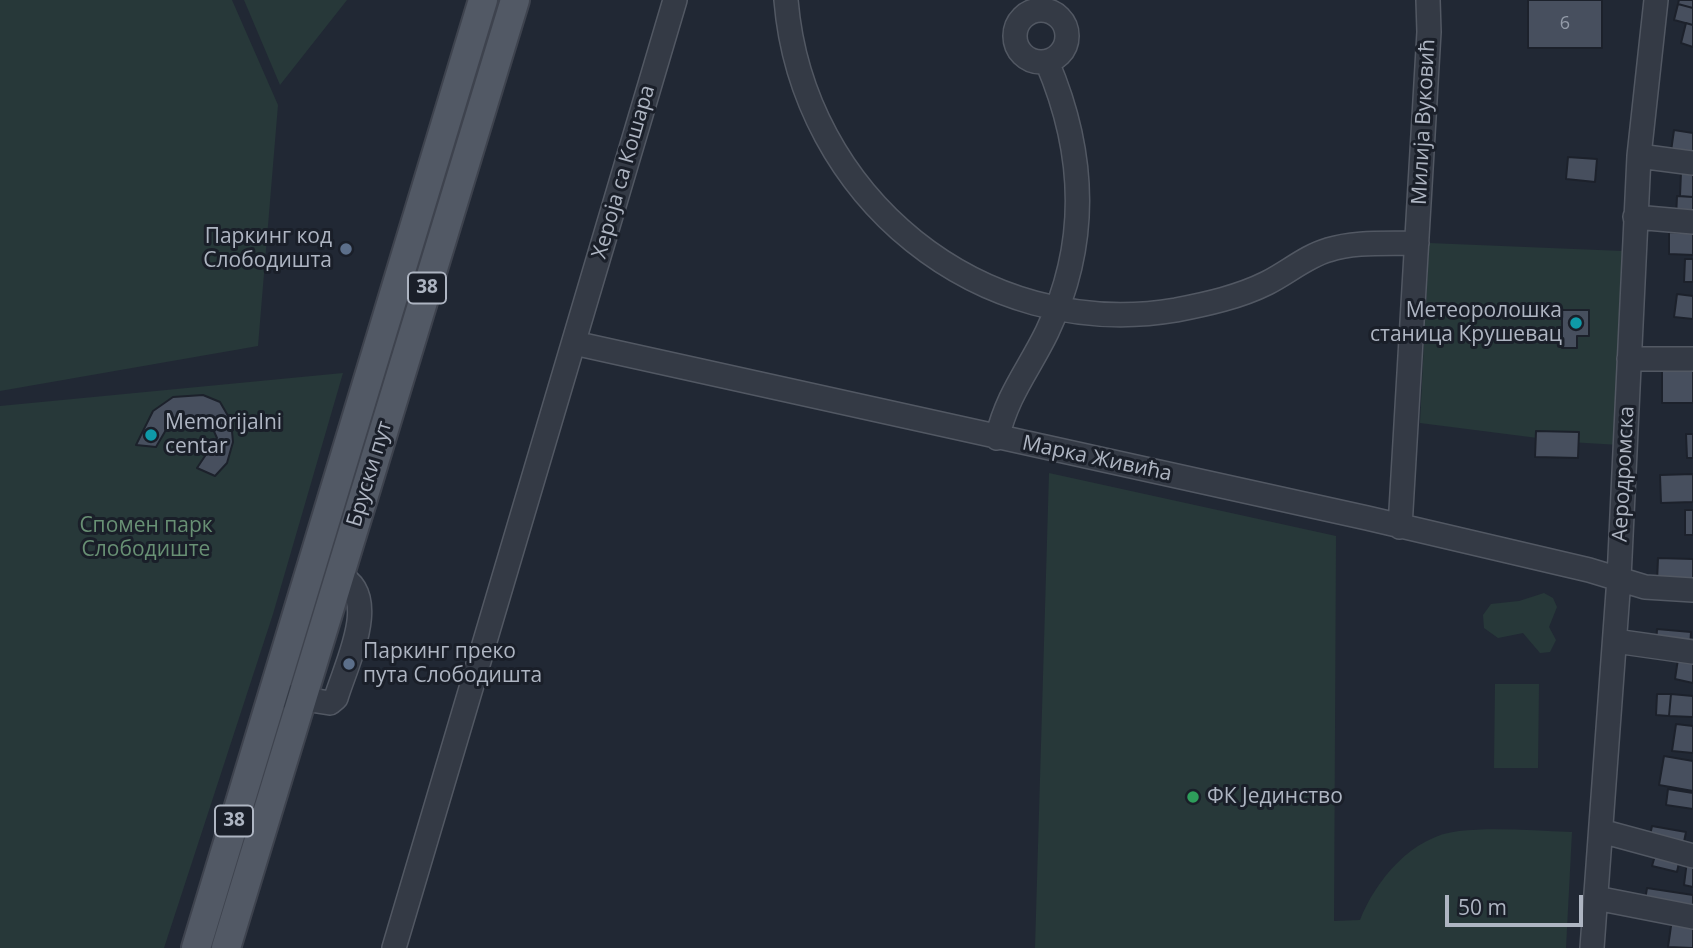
<!DOCTYPE html>
<meta charset="utf-8">
<style>
body{margin:0}
#map{position:relative;width:1693px;height:948px;overflow:hidden;background:#212834;font-family:"Open Sans",sans-serif}
canvas{display:block}
.scale{position:absolute;left:1445px;top:895px;width:138px;height:32px;box-sizing:border-box;border:4px solid #aeb5c2;border-top:0;padding-left:9px;font-size:21px;line-height:24px;white-space:nowrap;color:#aeb5c2;-webkit-text-stroke:5px #1a1f29;paint-order:stroke}
</style>
<div id="map">
<canvas width="1693" height="948"></canvas>
<div class="scale">50 m</div>
</div>
<script>
const context = document.querySelector('canvas').getContext('2d');
context.lineJoin = 'round';
function paint(path, color) { context.fillStyle = color; context.fill(path, 'evenodd'); }
function strokePath(path, color, width, dash) { context.strokeStyle = color; context.lineWidth = width; context.lineCap = dash ? 'butt' : 'round'; context.setLineDash(dash || []); context.stroke(path); }
function write(font, color, halo, rows, align = 'center') {
  context.font = font + ' "Open Sans",sans-serif'; context.lineWidth = 6; context.setLineDash([]); context.textBaseline = 'middle'; context.strokeStyle = halo; context.fillStyle = color; for (const [text, x, y, turn = 0] of rows) {
    context.save(); context.translate(x, y); context.rotate((+turn || 0) * Math.PI / 180); context.textAlign = isNaN(turn) ? turn : align; if (halo) context.strokeText(text, 0, 0); context.fillText(text, 0, 0); context.restore();
  }
}
const green = new Path2D(`
 M0,0H232L278,105L258,346L0,391Z
 M244,0H347L280,85Z
 M1429,243L1647,252L1629,359L1637,446L1569,442L1420,423Z
 M343,373L273,614L164,948H0V406Z
 M1049,473L1336,536L1334,921L1360,920C1376,880 1412,836 1459,831C1496,827 1535,831 1572,832L1566,948H1035Z
 M1544,593L1553,598L1557,607L1549,627L1556,640L1550,652L1540,653L1523,633L1498,638L1484,628L1483,615L1491,604L1519,601Z
 M1495,684H1539L1538,768H1494Z`);
const building = new Path2D(`
 M1528,0H1602V48H1528Z
 M1679,0H1693V8L1678,4Z
 M1678,4L1693,8V25L1674,20Z
 M1686,23L1693,25V47L1681,43Z
 M1674,130L1693,133V161L1670,158Z
 M1568,157L1597,159L1595,182L1566,179Z
 M1681,172H1693V197L1680,196Z
 M1677,196L1693,197V219L1676,218Z
 M1669,232L1693,233V255L1669,254Z
 M1685,259H1693V282H1684Z
 M1677,294L1693,296V319L1674,317Z
 M1562,310H1589V336H1577V348H1562Z
 M1662,370L1693,371V403H1662Z
 M203,395L220,402L231,421L233,442L227,463L215,476L197,468L217,438L212,427L200,419L184,416L170,423L156,447L136,445L153,411L173,397Z
 M1536,431L1579,432L1578,458L1535,457Z
 M1686,434H1693V458H1687Z
 M1693,474V502L1661,503L1660,475Z
 M1685,510H1693V535H1685Z
 M1658,558L1693,559V583L1657,582Z
 M1657,629L1691,632L1690,648L1656,645Z
 M1678,659L1693,662V683L1675,679Z
 M1657,694H1671L1669,716L1656,715Z
 M1671,694L1693,696V717L1669,716Z
 M1676,724L1693,726V753L1672,751Z
 M1664,756L1693,761V791L1659,785Z
 M1668,789L1693,793V809L1666,805Z
 M1652,826L1686,832L1683,847L1649,840Z
 M1656,852L1680,858L1677,872L1652,866Z
 M1687,861L1693,862V887L1684,885Z
 M1647,888L1693,895V914L1644,906Z
 M1672,919L1693,922V948L1668,947Z`);
const minor = new Path2D(`
 M786,0C802,196 980,343 1176,310C1207,304 1239,297 1267,283C1287,273 1307,256 1328,250C1356,241 1387,244 1417,243
 M1015 36a26 26 0 1 1 52 0a26 26 0 1 1-52 0Z
 M1639,156L1693,163
 M1635,217L1693,222
 M574,343L1367,518L1589,570L1645,587L1693,590
 M1629,359H1693
 M997,438C1008,393 1028,371 1047,332C1090,242 1085,151 1047,62
 M1400,527L1429,32L1428,0
 M1615,641L1693,652
 M285,696L330,703L336,698C346,664 382,595 339,576
 M1601,831L1693,856
 M1596,898L1693,917
 M394,948L675,0
 M1592,948L1619,578L1639,156L1656,0`);
const major = new Path2D(`
 M196,948L483,0
 M226,948L515,0`);
const markers = [
 [346,249,7,"#5c6f8a"],
 [1576,323,7,"#0f9aa8"],
 [151,435,7,"#0f9aa8"],
 [349,664,7,"#5c6f8a"],
 [1193,797,7,"#2e9e5b"]
];
const numberNames = [
 ["6",1565,24]
];
const shields = [
 [427,288,38],
 [234,821,38]
];
const shieldNames = [
 ["38",427,288],
 ["38",234,821]
];
const streetNames = [
 ["Милија Вуковић",1424,122,-87],
 ["Хероја са Кошара",624,172,-74],
 ["Марка Живића",1097,459,12],
 ["Бруски пут",370,474,-73],
 ["Аеродромска",1624,474,-87]
];
const poiNames = [
 ["Паркинг код",332,237,"right"],
 ["Слободишта",332,261,"right"],
 ["Метеоролошка",1562,311,"right"],
 ["станица Крушевац",1562,335,"right"],
 ["Memorijalni",165,423],
 ["centar",165,447],
 ["Паркинг преко",363,652],
 ["пута Слободишта",363,676],
 ["ФК Јединство",1207,797]
];
const parkNames = [
 ["Спомен парк",146,526],
 ["Слободиште",146,550]
];
paint(green, '#273839');
paint(building, '#474f5e');
strokePath(building, '#1c212b', 2);
strokePath(minor, '#525863', 26);
strokePath(major, '#3e434e', 32);
strokePath(minor, '#343a45', 23);
strokePath(major, '#525965', 28);
for (const [x, y, r, color] of markers) { const dot = new Path2D(); dot.arc(x, y, r, 0, 2 * Math.PI); context.fillStyle = color; context.fill(dot); strokePath(dot, '#1a1f29', 2.5); }
write('18px', '#949ca9', null, numberNames);
for (const [x, y, w] of shields) { const box = new Path2D(); box.roundRect(x - w / 2, y - 15.5, w, 31, 5); context.fillStyle = '#1a1f29'; context.fill(box); strokePath(box, '#aeb5c2', 2); }
write('bold 19px', '#aeb5c2', null, shieldNames);
write('21px', '#aeb5c2', '#1a1f29', streetNames);
write('21px', '#aeb5c2', '#1a1f29', poiNames, 'left');
write('21px', '#689074', '#1a1f29', parkNames);
</script>
